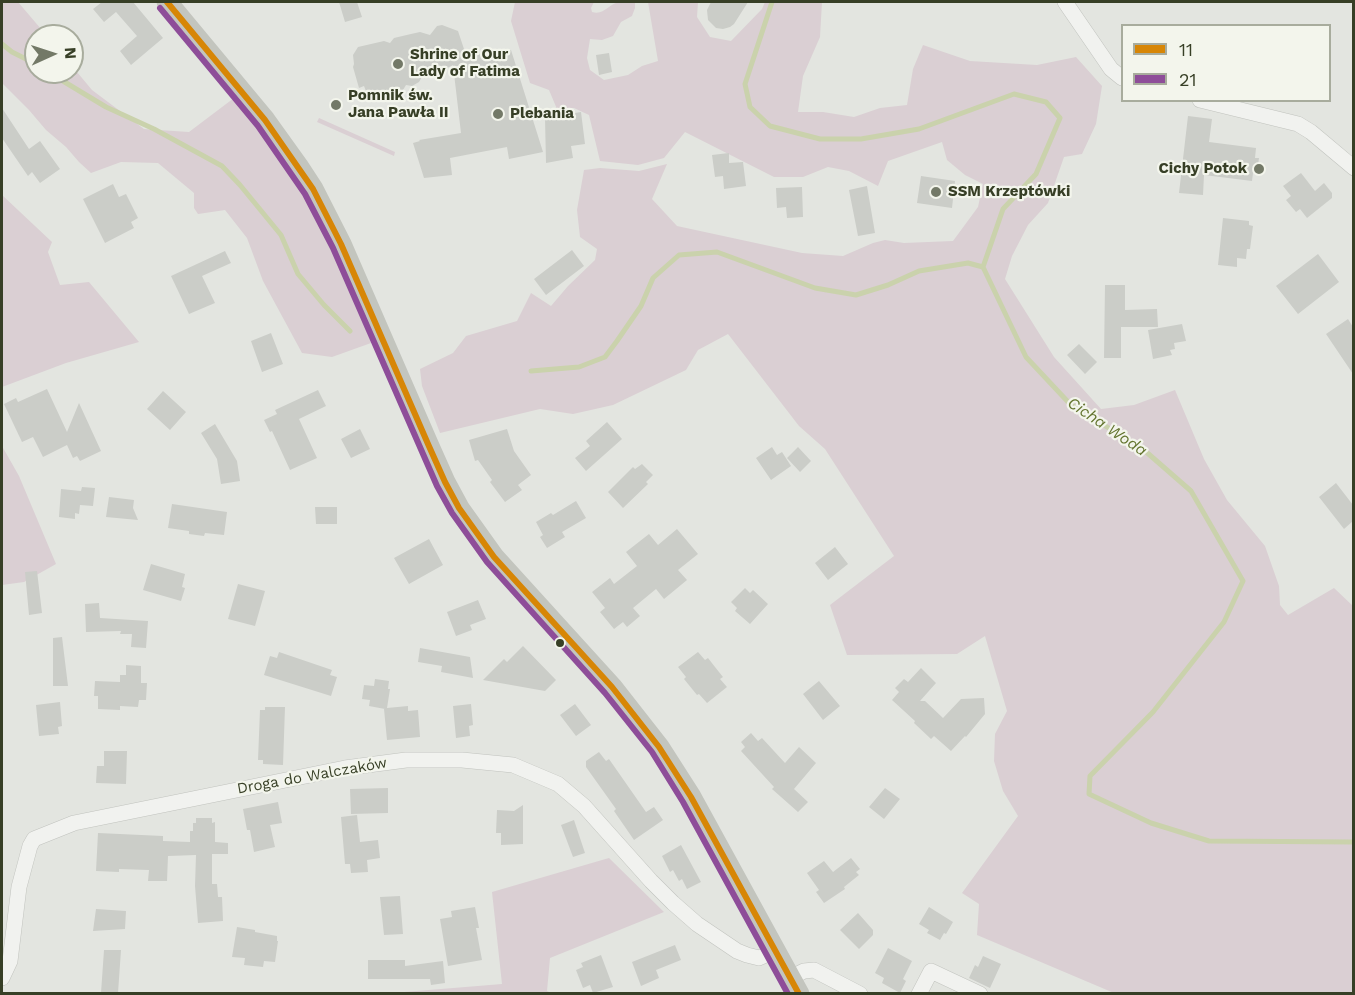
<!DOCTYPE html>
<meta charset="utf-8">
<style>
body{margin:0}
#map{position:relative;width:1355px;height:995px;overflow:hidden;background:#e3e5e0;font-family:"Work Sans",sans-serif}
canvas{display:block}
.frame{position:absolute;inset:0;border:3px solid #373f26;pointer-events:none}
.legend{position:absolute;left:1121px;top:24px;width:210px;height:78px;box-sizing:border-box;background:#f3f5ec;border:2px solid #a8ac9d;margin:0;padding:8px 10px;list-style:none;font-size:18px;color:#373f26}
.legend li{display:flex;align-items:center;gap:12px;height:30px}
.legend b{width:30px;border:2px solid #a8ac9d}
.north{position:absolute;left:24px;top:24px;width:60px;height:60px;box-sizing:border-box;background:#f3f5ec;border:2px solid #a8ac9d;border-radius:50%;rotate:87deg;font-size:16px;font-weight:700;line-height:24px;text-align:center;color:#373f26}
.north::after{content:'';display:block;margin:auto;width:21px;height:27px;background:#737967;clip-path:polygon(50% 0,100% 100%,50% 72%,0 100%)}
</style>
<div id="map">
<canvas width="1355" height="995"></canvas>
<div class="frame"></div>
<ul class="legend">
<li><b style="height:8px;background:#d78606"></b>11</li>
<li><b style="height:8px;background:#8e4d99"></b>21</li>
</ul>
<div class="north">N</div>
</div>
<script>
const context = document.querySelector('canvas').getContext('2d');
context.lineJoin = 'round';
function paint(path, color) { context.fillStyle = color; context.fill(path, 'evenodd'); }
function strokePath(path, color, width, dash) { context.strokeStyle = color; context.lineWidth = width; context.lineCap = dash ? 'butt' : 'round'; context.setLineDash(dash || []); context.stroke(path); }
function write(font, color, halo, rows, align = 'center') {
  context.font = font + ' "Work Sans",sans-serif'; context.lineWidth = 4.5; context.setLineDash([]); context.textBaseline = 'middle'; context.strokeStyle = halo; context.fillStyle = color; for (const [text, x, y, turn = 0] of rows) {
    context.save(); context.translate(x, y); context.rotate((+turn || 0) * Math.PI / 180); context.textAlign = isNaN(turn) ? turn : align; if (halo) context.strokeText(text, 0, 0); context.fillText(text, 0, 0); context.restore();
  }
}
const green = new Path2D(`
 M2,2H18L47,36H36V72H72V66L92,90L144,129L189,132L234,98C265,138 297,178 321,224C341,262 356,303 371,343L332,357L302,353L263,281L247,238L225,210L198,214L194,208V193L158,163L121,162L91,173L79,162L66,147L46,130L29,110L2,83Z
 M515,2H594L591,8L592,12C604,16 609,3 620,2C624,1 630,2 635,2V8L632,16L621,22L613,36L602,40L590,39L587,58L590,70L604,80L628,75L642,66L658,61L648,2H698L697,17L710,37L731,41L762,9L765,2H822L820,37L803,76L798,112H823L854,117L880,108L907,105L913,69L923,45L970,61L1037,65L1076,57L1102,86L1096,124L1082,154L1064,157L1048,203L1028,225L1012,256L1005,279L1054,357L1101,409L1134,405L1175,390L1204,459L1227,500L1265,546L1279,586L1280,605L1288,615L1334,588L1353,606V993H1114L977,935L979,904L962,893L1018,816L1003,791L994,761L995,734L1007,711L985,636L957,654L847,655L830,605L894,556L825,449L799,426L728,334L698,350L686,370L613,405L573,414L540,409L440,433L422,386L420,369L453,353L466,336L517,321L531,293L551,306L568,286L595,260L597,249L580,237L577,210L584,170L600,168L639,171L667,164L652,199L677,226L802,253L843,256L873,243L885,240L904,243L953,241L978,207L983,184L965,175L947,160L942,142L888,161L878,186L849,171L828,167L803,177H774L685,132L664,158L638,165L600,161L589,115L574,108L557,109L549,90L530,83L511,21Z
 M319,118L395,152L394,156L317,122Z
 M2,195L52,242L48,252L60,285L89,282L139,342L66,363L2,387Z
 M2,446L19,476L56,564L24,582L2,585Z
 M609,858L664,912L550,958L547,991L551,993H392L502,984L492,892Z`);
const stream = new Path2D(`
 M772,2L745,84L750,107L770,126L820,139H861L919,129L1014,94L1046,102L1060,118L1036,174L1003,209L983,267L1026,357L1070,404L1144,450L1191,491L1243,581L1224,622L1153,712L1090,776L1089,794L1151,823L1209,841L1354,842
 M2,44L12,52L36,64
 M48,72L106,107L154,129L222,166L240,185L281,235L298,274L324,305L350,331
 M531,371L579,367L605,357L617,341L641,306L653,278L679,255L717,252L815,288L856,295L888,285L919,271L968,263L983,267`);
const building = new Path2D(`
 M102,2H133L163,38L131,65L120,51L137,36L116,12L104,22L93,9Z
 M339,2H357L362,17L345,22Z
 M711,2H748L734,24L730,27L723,29L716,28L708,20L707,10Z
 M442,25L458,31L466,55L488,54L511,50L543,152L509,159L507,147L450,158L452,175L424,178L413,143L420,141L419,140L461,133L453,65L428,78L422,77L419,82L412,86L406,85L403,90L380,102L369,99L364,86L359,88L353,67L354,64L353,55L358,47L384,41L390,43L394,38L411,34L420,32L430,35L437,26Z
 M609,53L612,72L599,75L596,55Z
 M2,108L29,149L40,141L60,169L40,183L32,172L28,176L2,138Z
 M581,112L585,144L571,146L573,158L546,163L545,118Z
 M1188,116L1212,119L1209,142L1256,148L1255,158H1259L1257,173H1253L1252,181L1204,175L1203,195L1179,193Z
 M729,153V163L743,162L746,186L724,189L723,176L715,177L712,155Z
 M1301,173L1315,191L1324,183L1332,193V198L1307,218L1300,209L1296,212L1286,200L1291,196L1283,186Z
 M921,176L955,181L952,208L917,203Z
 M113,184L119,197L126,194L138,218L131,222L134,228L105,243L83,199Z
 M867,186L875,233L858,236L849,190Z
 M802,187L803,217L787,218L786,207L777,208L776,188Z
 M1223,218L1249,221V225L1253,226L1250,249H1247L1246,259L1237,258V267L1218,265Z
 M572,250L584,266L546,295L534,279Z
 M225,251L231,263L202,276L215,303L189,314L171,276Z
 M1318,254L1339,282L1298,314L1276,286Z
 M1105,285H1125V310L1157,309L1158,327H1121V358H1104Z
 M1348,319L1353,327V374L1326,334Z
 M1182,324L1186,341L1174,343L1175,349L1170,350L1172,355L1153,359L1148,330Z
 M271,333L283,364L262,372L251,341Z
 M1079,344L1097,362L1085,374L1067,355Z
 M47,389L67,432L79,403L101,451L80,461L77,456L73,458L67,445L43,457L33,437L22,442L4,404L16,398L18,402Z
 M318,390L326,406L299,419L317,458L290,470L272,431L270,432L264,420L277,414L275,410Z
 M163,391L186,412L170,430L147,409Z
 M607,422L622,439L586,471L575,458L590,446L586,441Z
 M215,424L237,461L240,481L221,484L217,459L201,433Z
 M360,429L370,449L351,458L341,439Z
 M507,429L514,451L531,475L518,485L522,490L505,502L490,482L492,480L478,460L475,461L469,440Z
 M772,447L777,455L782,452L791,466L771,480L756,458Z
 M798,447L811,461L800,472L787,458Z
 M642,464L653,475L646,482L648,484L623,508L608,492L633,467L635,469Z
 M1336,483L1353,505V521L1344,529L1319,497Z
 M82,487L95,488L93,506L80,505L79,514L75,513V519L59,517L61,489L81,491Z
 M109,497L134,500L133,508L138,520L106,517Z
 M576,501L586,518L562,532L565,537L547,548L540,537L543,535L536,522L551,513L553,515Z
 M172,504L227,512L224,535L205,533L204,536L189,534V531L168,528Z
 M315,507H337V524H316Z
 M677,529L698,554L678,570L687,580L664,599L656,589L633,608L640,616L627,627L623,622L614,629L600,612L605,608L592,592L610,578L614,584L637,566L626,552L649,534L658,545Z
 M429,539L443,565L409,584L394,558Z
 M835,547L848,564L828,580L815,563Z
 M151,564L185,574L182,587L185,588L181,601L143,590Z
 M37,571L42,613L29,615L25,572Z
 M238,584L265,591L255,626L228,619Z
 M745,588L750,593L753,590L768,604L750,624L735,611L737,608L731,602Z
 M478,600L486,619L470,625L472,630L456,636L447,612Z
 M99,603L100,618L148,621L146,648L131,647L132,634H120L121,631L86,632L85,604Z
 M62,637L68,686H53V638Z
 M523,646L556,680L545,691L483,680L504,659L507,662Z
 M420,648L470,657L473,678L441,672L442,666L418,662Z
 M279,652L332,670L330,675L337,677L331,696L264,675L270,656L277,658Z
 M698,652L705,660L708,658L715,667L723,677L720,679L727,687L707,703L699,694L697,695L684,679L686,677L678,667Z
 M126,665L141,666V683H147L146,700H139L138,707L120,706V710L98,709V696H94L95,681L120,682V675H126Z
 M921,668L936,683L920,701H925L943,718L961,699L984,698L985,714L966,737L965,736L951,751L934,736L931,739L914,723L915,721L892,700L899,692L895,688L904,679L908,682Z
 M375,679L389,681L388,689H390L387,708L408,706V711L418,710L420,737L387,740L384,709H385L369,706L370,700L362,699L364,685L374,686Z
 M819,681L840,706L823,720L803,694Z
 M60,702L62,726L58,727L59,734L39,736L36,705Z
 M471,704L473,725L469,726L470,736L456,738L453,706Z
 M575,704L591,725L576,736L560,715Z
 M265,707H285L283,765L263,764V760H258L260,710H265Z
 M751,733L758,741L762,738L785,763L799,747L816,763L794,789L808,802L798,812L772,789L774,787L741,751L745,747L741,742Z
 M104,751H127L126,784L96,783L97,766H104Z
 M599,752L606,761L609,759L646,812L654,807L663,820L634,840L614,811L616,809L586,767V761Z
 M388,788V813L351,814L350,789Z
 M885,788L900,799L884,819L869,807Z
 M278,802L282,823L270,825L275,847L254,852L250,830H247L243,809Z
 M523,805V844L501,845V833H496L497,810L514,811Z
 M357,815L360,842L378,840L380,858L367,860L368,872L351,873L350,864H345L341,817Z
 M196,818H212V823L215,822V842L228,843V854H212V884H217L218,897H222L223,921L198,923L195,886L196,855L168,856L167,881H148L149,870L119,869V872L96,871L98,833L163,836V841L190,842V831H193V823H196Z
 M574,820L585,853L573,857L561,825Z
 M681,845L701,882L687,889L682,879L679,881L673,870L670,872L662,856Z
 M851,858L860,869L856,872L859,875L844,887L845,889L824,903L816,892L819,890L807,873L824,861L833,872Z
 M400,896L403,934L384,935L380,897Z
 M475,907L479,928H476L482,960L448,966L440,919L452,917L451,911Z
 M929,907L953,922L946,934L944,933L940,940L927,933L929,930L919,924Z
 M96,909L126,911L125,929L93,931Z
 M858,913L873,930V935L859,949L840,930Z
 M237,927L255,930V932L277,936V941H278L275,962L264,961L263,967L244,965L245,958L232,957Z
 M675,945L681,960L656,970L659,978L641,986L632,962Z
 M888,948L912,961L903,979L906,981L900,993L882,983L884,978L875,973Z
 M104,950H121L118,993H101Z
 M601,955L613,987L593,993L590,985L583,988L576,970L583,967L581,963Z
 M983,956L1001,964L990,988L969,978L975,965L978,967Z
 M368,960H405V966L443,961L445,983L431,985L430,979H368Z`);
const street = new Path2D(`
 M1065,2L1111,69L1122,78
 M1200,100L1298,124L1311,132L1354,168
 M2,978L10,961L19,887L30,846L34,839L74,823L345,768L406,760H462L513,765L558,784L584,806L651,881L673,903L697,924L737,951L747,955L759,958L775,951
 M790,978L804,971L814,970L860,994
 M919,994L931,971L980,994`);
const secondary = new Path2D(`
 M167,2L265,120L298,166L313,189L341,244L428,444L445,482L459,508L494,557L612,687L659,747L691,797L799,994`);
const bus1 = new Path2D(`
 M167,2L265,120L313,189L341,244L428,444L445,482L459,508L494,557L612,687L659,747L691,797L799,994`);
const bus2 = new Path2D(`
 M160,8L258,126L305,194L333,248L437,486L452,513L487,562L605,693L652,752L683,802L788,994`);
const markers = [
 [398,64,6,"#737967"],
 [336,105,6,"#737967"],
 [498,114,6,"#737967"],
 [1259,169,6,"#737967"],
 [936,192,6,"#737967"],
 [560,643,5,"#373f26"]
];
const poiNames = [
 ["Shrine of Our",410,55],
 ["Lady of Fatima",410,72],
 ["Pomnik św.",348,96],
 ["Jana Pawła II",348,113],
 ["Plebania",510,114],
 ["Cichy Potok",1247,169,"right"],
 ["SSM Krzeptówki",948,192]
];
const streetNames = [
 ["Droga do Walczaków",312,776,-10]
];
const waterNames = [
 ["Cicha Woda",1107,427,34]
];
paint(green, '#dacfd3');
strokePath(stream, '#cad2ac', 5);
paint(building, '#cbcdc8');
strokePath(street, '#c1c3be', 16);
strokePath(street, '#f1f2ef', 15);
strokePath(secondary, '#c3c5be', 21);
strokePath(bus1, '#d78606', 6);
strokePath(bus2, '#8e4d99', 6);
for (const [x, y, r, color] of markers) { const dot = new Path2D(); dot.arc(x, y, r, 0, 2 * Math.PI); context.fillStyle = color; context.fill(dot); strokePath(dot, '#f3f5ec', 2); }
write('bold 15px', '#373f26', '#f3f5ec', poiNames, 'left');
write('15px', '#373f26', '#f3f5ec', streetNames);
write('italic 16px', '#63742e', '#f3f5ec', waterNames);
</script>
